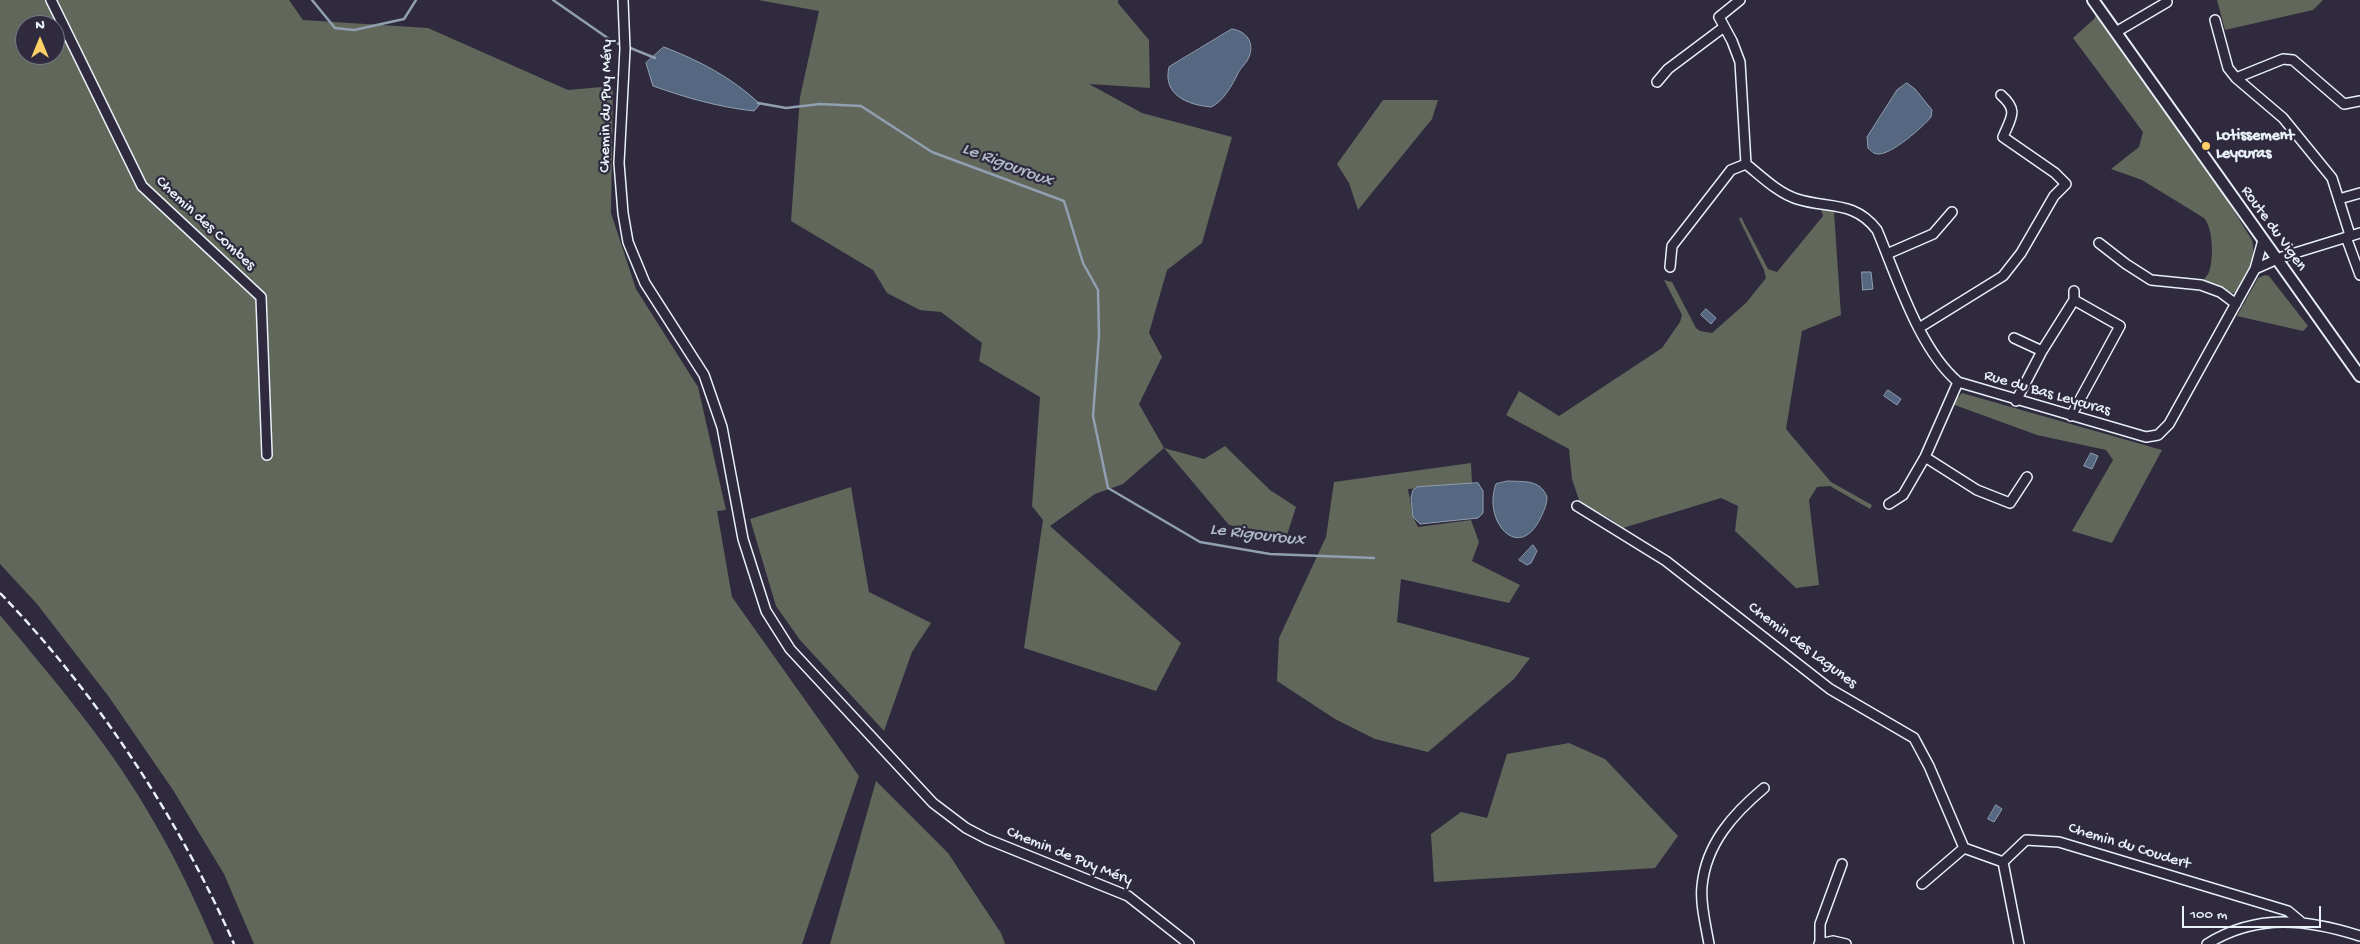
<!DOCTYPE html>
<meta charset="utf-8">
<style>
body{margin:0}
#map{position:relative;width:2360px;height:944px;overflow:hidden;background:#2f2a3d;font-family:"Gochi Hand",sans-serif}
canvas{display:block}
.north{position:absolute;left:15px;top:15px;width:50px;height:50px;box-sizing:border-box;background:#2f2a3d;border:1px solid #797a88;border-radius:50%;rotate:0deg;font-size:14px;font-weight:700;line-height:20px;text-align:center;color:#e8f1f8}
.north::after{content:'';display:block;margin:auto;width:18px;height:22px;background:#ffd166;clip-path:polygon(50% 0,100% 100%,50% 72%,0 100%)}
.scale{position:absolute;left:2182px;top:906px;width:139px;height:22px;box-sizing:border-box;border:2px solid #e8f1f8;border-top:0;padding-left:6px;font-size:15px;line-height:18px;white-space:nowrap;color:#e8f1f8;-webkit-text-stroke:4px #2f2a3d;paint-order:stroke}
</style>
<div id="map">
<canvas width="2360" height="944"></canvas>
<div class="north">N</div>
<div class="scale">100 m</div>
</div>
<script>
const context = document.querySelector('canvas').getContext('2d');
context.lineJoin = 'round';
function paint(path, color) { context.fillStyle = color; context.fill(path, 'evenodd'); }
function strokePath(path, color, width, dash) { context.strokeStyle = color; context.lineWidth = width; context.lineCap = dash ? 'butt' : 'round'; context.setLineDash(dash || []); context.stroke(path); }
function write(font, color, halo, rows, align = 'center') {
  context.font = font + ' "Gochi Hand",sans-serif'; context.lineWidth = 4.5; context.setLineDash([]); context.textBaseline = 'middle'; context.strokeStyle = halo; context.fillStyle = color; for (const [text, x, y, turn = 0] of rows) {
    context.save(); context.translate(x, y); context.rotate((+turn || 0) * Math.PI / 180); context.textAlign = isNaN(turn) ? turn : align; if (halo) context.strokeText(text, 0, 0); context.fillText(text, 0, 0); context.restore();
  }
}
const green = new Path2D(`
 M0,0H289L303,20L428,28L568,90L613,86L611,213L636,289L698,387L726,510L717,511L732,597L859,776L802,944H254L224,874L173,790L109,697L37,604L0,564ZM25,25H55V55H25Z
 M758,0H1118V3L1149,40L1150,88L1089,84L1142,113L1232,137L1202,243L1167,270L1149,333L1162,357L1139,404L1164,448L1204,459L1225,446L1270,490L1296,507L1287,535L1229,525L1164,448L1123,484L1095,494L1050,526L1181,643L1156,691L1024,648L1043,520L1032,506L1040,397L979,361L982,343L941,312L920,310L887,293L873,270L791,221L800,97L819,11Z
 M2217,0H2323L2313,10L2225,30Z
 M2097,13L2184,130L2252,240C2257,263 2247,274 2236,294L2202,282C2204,279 2208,275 2209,272C2214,259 2213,228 2204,218L2142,180L2111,169L2139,147L2143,132L2073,38L2094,19Z
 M1383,100H1438L1432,119L1358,210L1349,183L1337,164Z
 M1821,209L1834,212L1841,315L1802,331L1786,429L1831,482L1872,505L1870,509L1830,486L1817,487L1809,500L1819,585L1796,588L1735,531L1738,506L1721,498L1623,528L1609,518L1580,503L1572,479L1569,449L1506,415L1519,391L1559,416L1662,348L1680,322L1682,315L1664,280L1672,282L1696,328L1700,331L1712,333L1746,303L1766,278L1764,270L1739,219L1741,217L1768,269L1777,272L1823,216Z
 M2265,275L2269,276L2308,326L2303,331L2237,316L2258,278Z
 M1962,393L2162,450L2112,543L2072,531L2113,460L2106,450L2037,435L1952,404Z
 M1471,463L1472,484L1408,489L1413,517L1418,527L1471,520L1479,542L1472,561L1520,585L1509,603L1401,579L1397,622L1530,658L1514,679L1428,752L1375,739L1335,719L1277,681L1279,638L1326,537L1334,482Z
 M851,487L869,592L931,623L912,652L884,731L800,640L776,606L750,519Z
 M0,615C55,681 112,747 154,822C177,861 196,902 214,944H0Z
 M1569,743L1605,759L1678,836L1655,868L1434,882L1431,834L1461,812L1487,818L1507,754Z
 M876,781L948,853L1001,933L1005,944H830Z`);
const water = new Path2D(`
 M1232,29C1246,31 1255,42 1249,57C1247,63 1241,67 1238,73C1233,84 1223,102 1211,107C1188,105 1162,95 1169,67Z
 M664,47C700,61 731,77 760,104L754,111C718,107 687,98 653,86L646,63Z
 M1907,83L1915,89L1932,110L1931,117C1923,127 1891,155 1878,154C1874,154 1871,151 1868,148L1867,137L1897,90Z
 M1862,272H1871L1873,289L1863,290Z
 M1706,309L1716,318L1711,324L1701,315Z
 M1888,390L1901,399L1897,405L1884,396Z
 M2091,453L2098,456L2092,469L2084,466Z
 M1508,481C1524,482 1540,479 1547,497C1547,505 1543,513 1540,519C1518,563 1482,520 1496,484Z
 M1478,483L1483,491V513L1478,518L1420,524L1413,517L1411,498L1413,490L1417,487Z
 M1533,545L1537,551L1531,563L1527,565L1519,560Z
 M1996,805L2002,809L1994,822L1988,819Z`);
const stream = new Path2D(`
 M312,0L335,28L354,30L404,19L416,0
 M553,0L612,41L622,45
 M628,47L655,58
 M758,103L786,108L820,104L861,106L932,152L1064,201L1083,263L1098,290L1099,336L1093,416L1108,488L1200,542L1270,554L1374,558`);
const minor = new Path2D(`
 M51,0L142,186L261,297L267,455
 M623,0L625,49L619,163L623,213L628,242L645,283L704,375L722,427L743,539L766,611L790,649L933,803L966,828L987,839L1128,896L1189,944
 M1740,0L1719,17L1732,41L1740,62L1746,164
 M2215,20L2228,68L2236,78L2283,118L2332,178L2350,235
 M2116,32L2167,2
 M2236,78L2283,59L2293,60L2344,104L2360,101
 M1657,82L1668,69L1724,27
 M2339,199L2360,193
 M2346,237L2360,275
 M2099,243L2126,264L2151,280L2201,285L2220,292L2236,304
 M1887,254L1933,234L1952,212
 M1670,267L1672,246L1731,170L1746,164C1761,176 1778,193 1797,199C1828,209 1854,200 1877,230C1897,277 1919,349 1958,382L2146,437L2158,435L2169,424L2255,269L2263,240
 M2255,269L2282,257L2360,233
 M1919,328L2003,276L2021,253L2054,196L2066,184L2055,173L2003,137C2011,117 2019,111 2001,95
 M2014,338L2042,351L2016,401
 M2042,351L2074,300
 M2071,416L2120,326L2074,300V291
 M1925,457L1977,490L2010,503L2027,477
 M1889,504L1903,495L1925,457L1958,382
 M1577,506L1666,561L1830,689L1914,738L1929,766L1964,848
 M1964,848L2003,862
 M2003,862L2026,840L2059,842L2288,911L2300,921
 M2003,862L2019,944
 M1922,884L1964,848
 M1709,944C1706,926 1700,904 1702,886C1706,844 1733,814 1764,788
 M1819,944L1833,941L1846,944
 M1820,944V924L1842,864
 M2207,944C2257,913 2307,919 2360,936`);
const tertiary = new Path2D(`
 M2093,0L2360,376`);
const rail = new Path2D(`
 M0,593C95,691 179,819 234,944`);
const markers = [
 [2206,146,5,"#ffd166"]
];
const streetNames = [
 ["Chemin du Puy Méry",607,106,-89],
 ["Chemin des Combes",205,224,43],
 ["Route du Vigen",2273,229,54],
 ["Rue du Bas Leycuras",2047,394,16],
 ["Chemin des Lagunes",1802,646,37],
 ["Chemin du Coudert",2129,847,17],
 ["Chemin de Puy Méry",1069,857,22]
];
const poiNames = [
 ["Lotissement",2216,137],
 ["Leycuras",2216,155]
];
const waterNames = [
 ["Le Rigouroux",1007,166,21],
 ["Le Rigouroux",1257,536,7]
];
paint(green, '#61675a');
paint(water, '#566881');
strokePath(water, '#909fb1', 1);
strokePath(stream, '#909fb1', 2.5);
strokePath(minor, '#e8f1f8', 12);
strokePath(tertiary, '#e8f1f8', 14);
strokePath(minor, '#2f2a3d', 9);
strokePath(tertiary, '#2f2a3d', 10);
strokePath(rail, '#e8f1f8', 2.5, [8, 4]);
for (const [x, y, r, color] of markers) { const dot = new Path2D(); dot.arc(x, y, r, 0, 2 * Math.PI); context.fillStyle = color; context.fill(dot); strokePath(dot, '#2f2a3d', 2); }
write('16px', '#e8f1f8', '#2f2a3d', streetNames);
write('bold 16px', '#e8f1f8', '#2f2a3d', poiNames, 'left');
write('italic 18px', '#aebac8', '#2f2a3d', waterNames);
</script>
